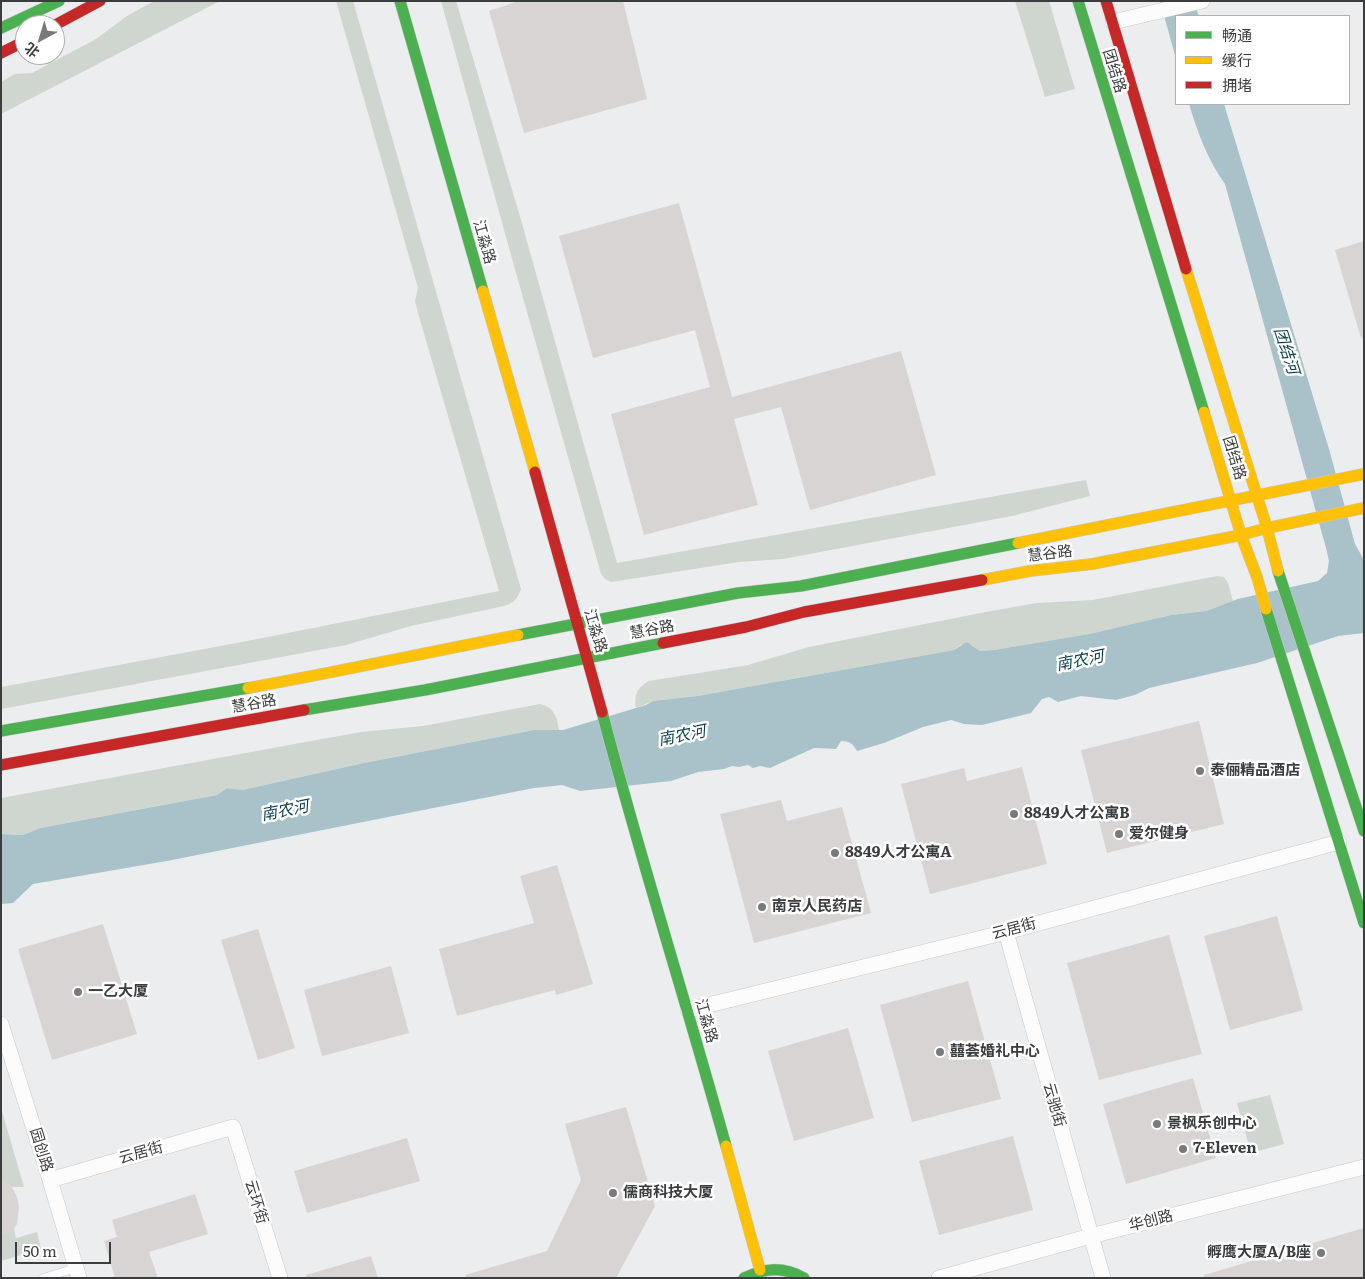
<!DOCTYPE html>
<meta charset="utf-8">
<style>
body{margin:0}
#map{position:relative;width:1365px;height:1279px;overflow:hidden;background:#ebedef;font-family:Literata,"Noto Sans SC",serif}
canvas{display:block}
.frame{position:absolute;inset:0;border:2px solid #3b3c3e;pointer-events:none}
.legend{position:absolute;left:1175px;top:15px;width:175px;height:90px;box-sizing:border-box;background:#fff;border:1px solid #b1b1b2;margin:0;padding:6px 9px;list-style:none;font-size:15px;color:#3b3c3e}
.legend li{display:flex;align-items:center;gap:10px;height:25px}
.legend b{width:25px;border:1px solid #b1b1b2}
.north{position:absolute;left:15px;top:15px;width:50px;height:50px;box-sizing:border-box;background:#fff;border:1px solid #b1b1b2;border-radius:50%;rotate:219deg;font-size:14px;font-weight:700;line-height:20px;text-align:center;color:#3b3c3e}
.north::after{content:'';display:block;margin:auto;width:18px;height:22px;background:#797a7c;clip-path:polygon(50% 0,100% 100%,50% 72%,0 100%)}
.scale{position:absolute;left:15px;top:1242px;width:96px;height:22px;box-sizing:border-box;border:2px solid #3b3c3e;border-top:0;padding-left:6px;font-size:15px;line-height:18px;white-space:nowrap;color:#3b3c3e;-webkit-text-stroke:4px #fff;paint-order:stroke}
</style>
<div id="map">
<canvas width="1365" height="1279"></canvas>
<div class="frame"></div>
<ul class="legend">
<li><b style="height:6px;background:#4caf50"></b>畅通</li>
<li><b style="height:6px;background:#ffc107"></b>缓行</li>
<li><b style="height:6px;background:#c62828"></b>拥堵</li>
</ul>
<div class="north">北</div>
<div class="scale">50 m</div>
</div>
<script>
const context = document.querySelector('canvas').getContext('2d');
context.lineJoin = 'round';
function paint(path, color) { context.fillStyle = color; context.fill(path, 'evenodd'); }
function strokePath(path, color, width, dash) { context.strokeStyle = color; context.lineWidth = width; context.lineCap = dash ? 'butt' : 'round'; context.setLineDash(dash || []); context.stroke(path); }
function write(font, color, halo, rows, align = 'center') {
  context.font = font + ' Literata,"Noto Sans SC",serif'; context.lineWidth = 5; context.setLineDash([]); context.textBaseline = 'middle'; context.strokeStyle = halo; context.fillStyle = color; for (const [text, x, y, turn = 0] of rows) {
    context.save(); context.translate(x, y); context.rotate((+turn || 0) * Math.PI / 180); context.textAlign = isNaN(turn) ? turn : align; if (halo) context.strokeText(text, 0, 0); context.fillText(text, 0, 0); context.restore();
  }
}
const green = new Path2D(`
 M154,1H220L1,114V82L15,74L32,73L96,39L127,16Z
 M336,1H353L521,589C517,599 514,603 504,606L411,626L346,645L1,709V687L263,638L499,591L418,313L415,301L418,288Z
 M441,1H456L521,220L617,563L1086,480L1090,496L1012,516L783,559L739,562L611,582L605,579L601,574L509,248Z
 M1015,1H1049L1075,89L1045,97Z
 M1217,576L1224,577L1228,583L1233,601L1206,611L1171,615L1089,634L994,650L980,651L972,645H961L954,650L697,696L653,701L636,708C634,694 637,688 649,681L748,665L809,647L991,611L1037,603L1093,600Z
 M540,704C554,707 557,717 559,730H534L359,764L242,790L227,788L217,795L40,828L23,835L1,834V798L300,743L361,732L423,726Z
 M1270,1095L1284,1144L1251,1153L1237,1103Z
 M1,1108L24,1187H12L1,1180Z
 M14,1228L16,1238L37,1232L41,1249L1,1261V1231C6,1233 11,1233 14,1228Z`);
const water = new Path2D(`
 M1160,1H1193L1199,16H1176V59Z
 M1189,104H1224L1329,449L1355,544L1364,560V633L1338,636L1257,663L1149,688L1135,695L1116,700L1081,696L1058,702L1049,697L1042,699L1031,713L982,725L964,724L951,720L923,727L884,743L857,751C853,744 850,741 841,741L836,749L814,748L770,768L760,766L753,768L748,765L739,767L732,766L724,769L698,772L671,781L580,791L562,785L534,788L167,861L33,884L13,903L1,904V834L23,835L40,828L217,795L227,788L242,790L359,764L534,730H563L646,705L653,701L697,696L954,650L967,642L980,651L994,650L1089,634L1171,615L1206,611L1238,599L1318,581L1327,573L1329,561L1326,548L1225,184C1207,159 1198,133 1189,104Z`);
const building = new Path2D(`
 M519,1H623L647,99L524,133L489,11Z
 M679,203L732,397L901,351L936,475L810,510L781,407L734,419L758,505L644,535L611,414L710,387L695,330L593,358L559,236Z
 M1364,241V337L1361,338L1335,250Z
 M1199,721L1224,824L1107,853L1081,750Z
 M1022,767L1047,864L930,894L901,784L964,768L967,781Z
 M781,800L787,821L842,807L871,913L754,943L720,814Z
 M557,865L593,984L556,995L555,990L457,1016L439,949L534,923L520,876Z
 M1277,916L1303,1010L1230,1030L1204,936Z
 M103,924L137,1034L52,1060L18,949Z
 M258,929L295,1048L258,1060L221,940Z
 M1169,935L1202,1054L1099,1080L1067,963Z
 M391,966L409,1033L322,1056L304,990Z
 M968,981L1001,1099L912,1122L880,1005Z
 M848,1028L874,1118L794,1141L768,1051Z
 M1193,1078L1216,1158L1126,1184L1103,1104Z
 M626,1107L655,1206L616,1278H466L465,1275L547,1251L581,1180L565,1124Z
 M1013,1136L1033,1210L939,1235L919,1161Z
 M407,1138L420,1181L307,1213L294,1171Z
 M1,1179L12,1187L17,1197L19,1207L17,1224L12,1231L1,1234Z
 M195,1194L208,1234L149,1252L158,1278H115L104,1241L117,1237L112,1220Z
 M1364,1228V1278H1204V1275Z
 M371,1256L378,1278H307L306,1275Z`);
const lane = new Path2D(`
 M43,1278L76,1268`);
const street = new Path2D(`
 M1113,22L1202,1
 M1006,932L1103,1278
 M688,1010L1006,932L1339,842
 M1,1024L50,1180L79,1278
 M50,1180L233,1127L280,1278
 M939,1278L1091,1236L1364,1167`);
const fast = new Path2D(`
 M400,1L483,291
 M1078,1L1204,412
 M1,28L59,1
 M1278,571L1364,831
 M1266,609L1364,923
 M518,635L738,593L801,586L1018,543
 M304,710L425,690L663,643
 M602,712C640,858 686,1001 726,1146
 M1,731L248,688
 M744,1278C765,1268 783,1266 804,1278`);
const slow = new Path2D(`
 M1186,269L1267,528L1278,571
 M483,291L535,472
 M1204,412L1241,535L1257,577L1266,609
 M1018,543L1364,474
 M982,580L1030,571L1092,564L1241,535L1267,528L1364,508
 M248,688C338,672 428,652 518,635
 M726,1146L760,1270`);
const jam = new Path2D(`
 M1106,1L1186,269
 M55,25L100,1
 M1,53L25,41
 M535,472L602,712
 M663,643L746,627L804,612L982,580
 M1,765L304,710`);
const markers = [
 [1200,771,5,"#797a7c"],
 [1014,814,5,"#797a7c"],
 [1119,834,5,"#797a7c"],
 [835,853,5,"#797a7c"],
 [762,907,5,"#797a7c"],
 [78,992,5,"#797a7c"],
 [940,1052,5,"#797a7c"],
 [1157,1124,5,"#797a7c"],
 [1183,1149,5,"#797a7c"],
 [613,1193,5,"#797a7c"],
 [1321,1253,5,"#797a7c"]
];
const streetNames = [
 ["团结路",1114,71,73],
 ["江淼路",484,242,74],
 ["团结路",1234,458,73],
 ["慧谷路",1050,554,-7],
 ["慧谷路",652,630,-11],
 ["江淼路",595,631,73],
 ["慧谷路",254,704,-10],
 ["云居街",1014,929,-15],
 ["江淼路",706,1021,74],
 ["云驰街",1054,1105,74],
 ["园创路",41,1150,73],
 ["云居街",141,1153,-16],
 ["云环街",256,1202,73],
 ["华创路",1151,1221,-14]
];
const poiNames = [
 ["泰俪精品酒店",1210,771],
 ["8849人才公寓B",1024,814],
 ["爱尔健身",1129,834],
 ["8849人才公寓A",845,853],
 ["南京人民药店",772,907],
 ["一乙大厦",88,992],
 ["囍荟婚礼中心",950,1052],
 ["景枫乐创中心",1167,1124],
 ["7-Eleven",1193,1149],
 ["儒商科技大厦",623,1193],
 ["孵鹰大厦A/B座",1311,1253,"right"]
];
const waterNames = [
 ["团结河",1286,351,72],
 ["南农河",1080,661,-11],
 ["南农河",682,736,-11],
 ["南农河",285,811,-11]
];
paint(green, '#ced6cf');
paint(water, '#a9c2ca');
paint(building, '#d9d4d4');
strokePath(lane, '#c8c9cb', 9);
strokePath(street, '#c8c9cb', 16);
strokePath(fast, '#c8c9cb', 12);
strokePath(slow, '#c8c9cb', 12);
strokePath(jam, '#c8c9cb', 12);
strokePath(lane, '#fcfcfd', 8);
strokePath(street, '#fcfcfd', 15);
strokePath(fast, '#4caf50', 11);
strokePath(slow, '#ffc107', 11);
strokePath(jam, '#c62828', 11);
for (const [x, y, r, color] of markers) { const dot = new Path2D(); dot.arc(x, y, r, 0, 2 * Math.PI); context.fillStyle = color; context.fill(dot); strokePath(dot, '#fff', 2); }
write('15px', '#3b3c3e', '#fff', streetNames);
write('bold 15px', '#3b3c3e', '#fff', poiNames, 'left');
write('italic 16px', '#0a3f4c', '#fff', waterNames);
</script>
